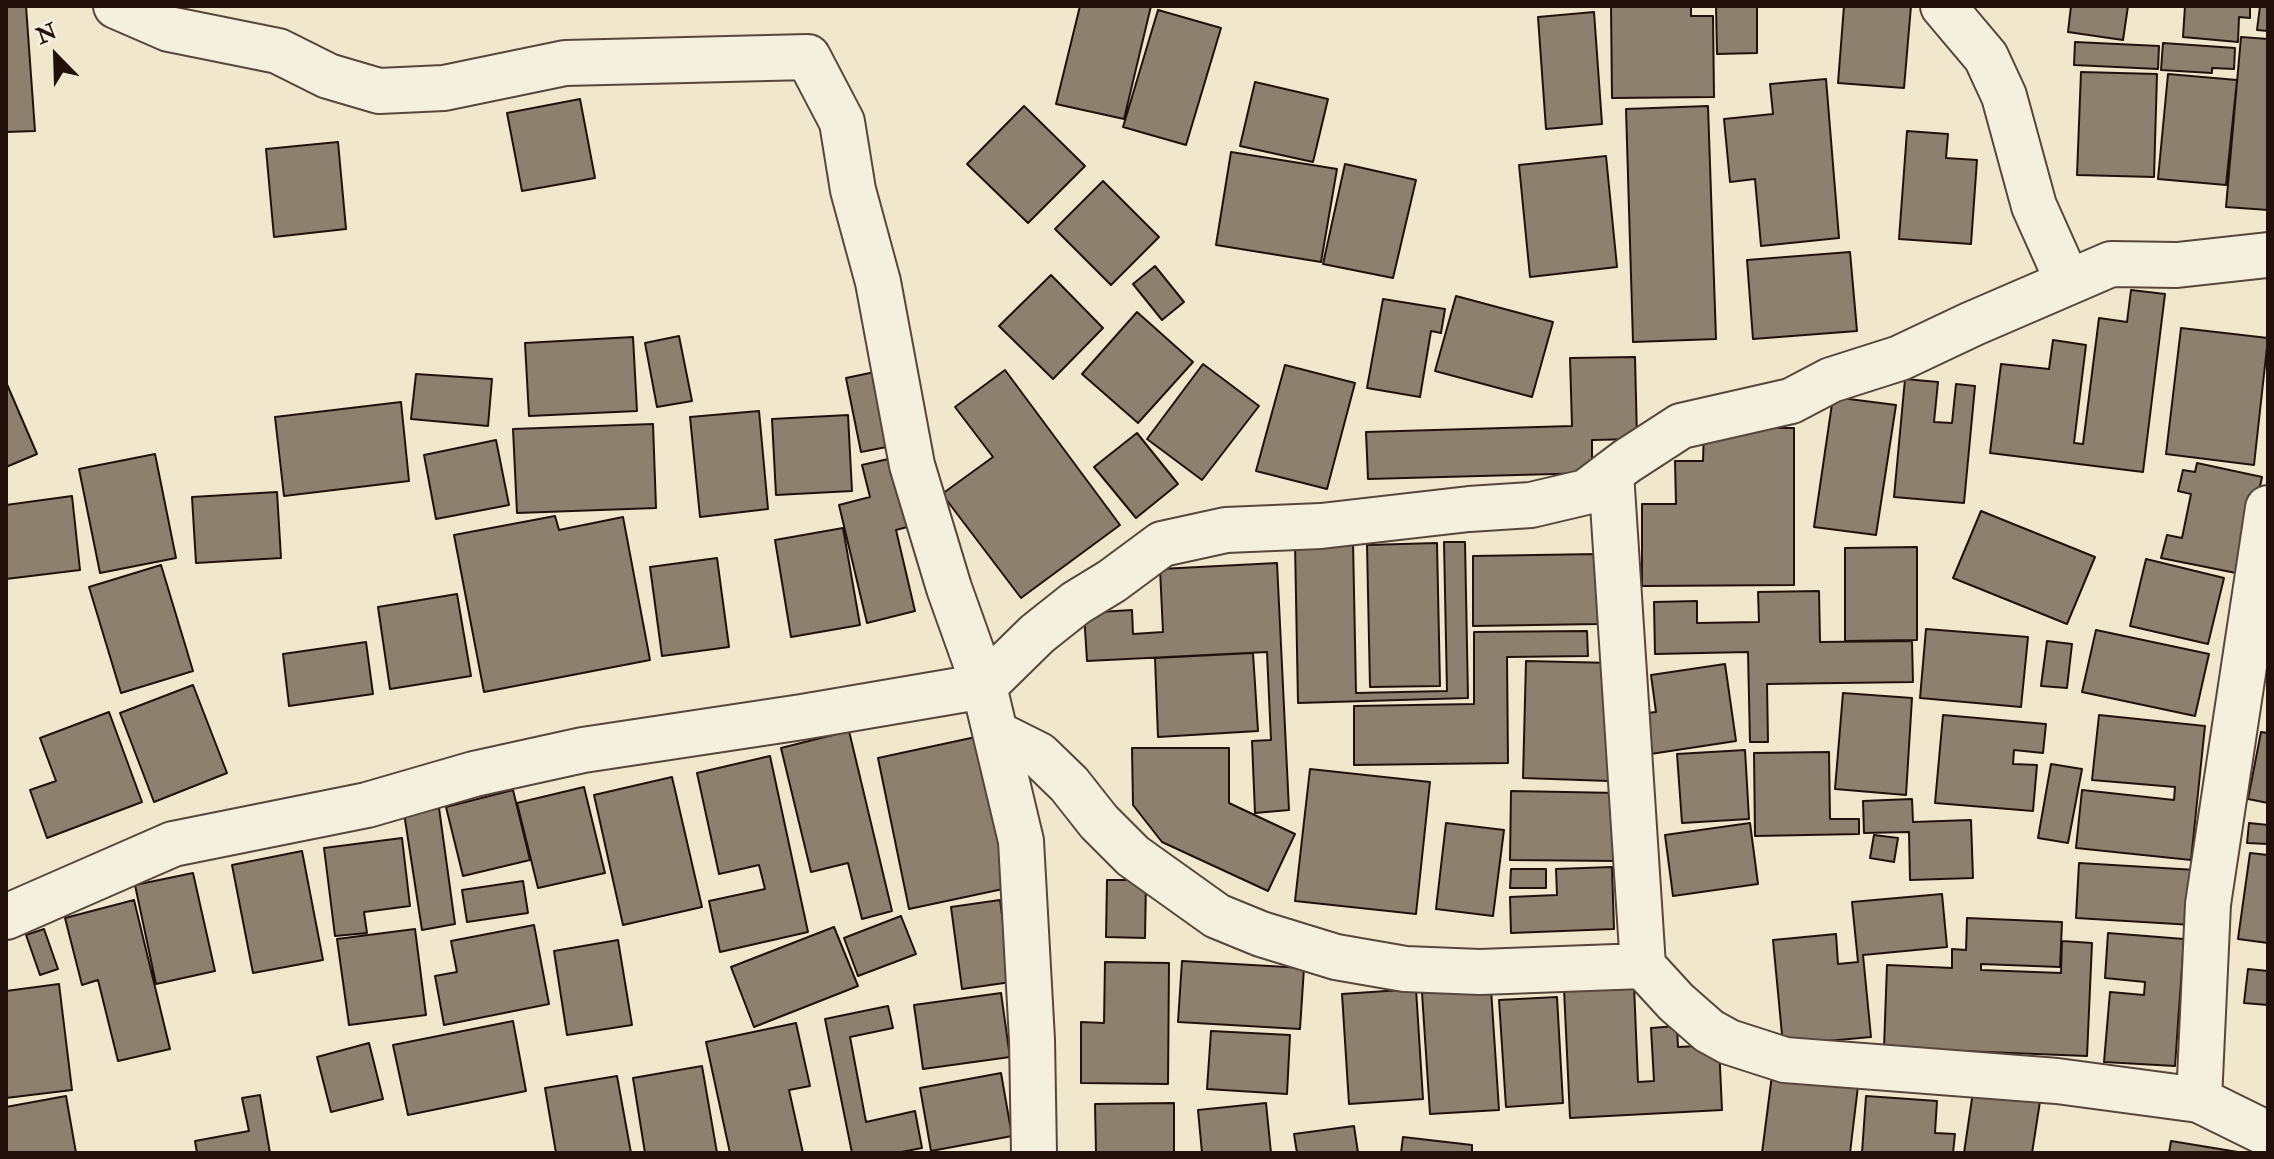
<!DOCTYPE html>
<style>
body{margin:0}
#map{position:relative;width:2274px;height:1159px;overflow:hidden;background:#f0e7cc;font-family:"IM FELL Double Pica",serif}
canvas{display:block}
.frame{position:absolute;inset:0;border:8px solid #22110b;pointer-events:none}
.north{position:absolute;left:16px;top:16px;width:80px;height:80px;-webkit-text-stroke:6px #f5efde;paint-order:stroke;rotate:337deg;font-size:22px;font-weight:700;line-height:32px;text-align:center;color:#22110b}
.north::after{content:'';display:block;margin:auto;width:28px;height:36px;background:#22110b;clip-path:polygon(50% 0,100% 100%,50% 72%,0 100%)}
</style>
<div id="map">
<canvas width="2274" height="1159"></canvas>
<div class="frame"></div>
<div class="north">N</div>
</div>
<script>
const context = document.querySelector('canvas').getContext('2d');
context.lineJoin = 'round';
function paint(path, color) { context.fillStyle = color; context.fill(path, 'evenodd'); }
function strokePath(path, color, width, dash) { context.strokeStyle = color; context.lineWidth = width; context.lineCap = dash ? 'butt' : 'round'; context.setLineDash(dash || []); context.stroke(path); }
const building = new Path2D(`
 M6,6H26L35,131L6,132Z
 M1080,6H1151L1124,119L1056,104Z
 M1611,6H1691V16H1713L1714,97L1612,98Z
 M1716,6H1757V53L1717,54Z
 M1844,6H1911L1904,88L1838,83Z
 M2071,6H2128L2123,40L2068,32Z
 M2185,6H2250V18L2239,17L2238,42L2183,37Z
 M2260,6H2268V31L2257,30Z
 M1158,10L1221,28L1186,145L1123,127Z
 M1594,12L1602,124L1546,129L1538,17Z
 M2241,37L2268,39V210L2226,207Z
 M2075,42L2159,46L2158,69L2074,65Z
 M2163,43L2235,48L2234,69L2212,68V73L2161,70Z
 M2081,72L2157,74L2154,177L2077,175Z
 M2168,74L2237,80L2226,185L2158,179Z
 M1826,79L1839,238L1761,246L1755,179L1730,182L1724,119L1773,114L1770,84Z
 M1255,82L1328,99L1313,162L1240,146Z
 M580,99L595,178L522,191L507,113Z
 M1024,106L1085,166L1028,223L967,164Z
 M1708,106L1716,339L1633,342L1626,109Z
 M1907,131L1948,134L1946,158L1977,160L1971,244L1899,239Z
 M338,142L346,229L274,237L266,149Z
 M1231,152L1337,169L1321,262L1216,245Z
 M1606,156L1617,267L1530,277L1519,165Z
 M1345,164L1416,180L1393,278L1323,264Z
 M1103,181L1159,237L1111,285L1055,229Z
 M1850,252L1857,331L1753,339L1747,260Z
 M1155,266L1184,302L1162,320L1133,284Z
 M1051,275L1103,328L1053,379L999,326Z
 M2131,290L2165,294L2143,472L1990,453L2001,364L2049,369L2053,340L2086,345L2074,443L2083,444L2099,318L2127,322Z
 M1456,296L1553,322L1532,397L1435,371Z
 M1383,299L1445,309L1441,333L1431,331L1420,397L1367,388Z
 M1137,312L1193,362L1138,423L1082,374Z
 M2181,328L2268,338L2254,465L2166,454Z
 M679,336L692,401L657,407L645,343Z
 M633,337L637,411L529,416L525,343Z
 M1635,357L1637,439L1592,440V473L1368,479L1366,432L1572,426L1570,358Z
 M1203,364L1259,406L1202,480L1147,439Z
 M1285,365L1355,383L1327,489L1256,471Z
 M889,369L902,444L861,452L846,378Z
 M1005,370L1120,525L1021,598L942,494L993,457L955,407Z
 M416,374L492,379L488,426L411,419Z
 M1905,379L1938,382L1934,422L1952,423L1956,384L1975,386L1964,503L1894,497Z
 M6,382L37,454L6,467Z
 M1833,397L1896,405L1876,535L1814,527Z
 M401,402L409,481L284,496L275,417Z
 M759,411L768,509L700,517L690,417Z
 M848,415L852,491L776,495L772,419Z
 M653,424L656,508L517,513L513,429Z
 M1704,428H1794V585L1642,586V504H1676L1675,461H1703Z
 M1137,433L1178,484L1136,518L1094,467Z
 M496,440L509,505L436,519L424,455Z
 M155,454L176,558L100,573L79,469Z
 M906,455L922,523L896,530L915,611L867,623L839,505L870,497L862,465Z
 M2197,463L2262,477L2241,574L2161,558L2167,535L2182,538L2191,494L2178,491L2183,470L2195,472Z
 M277,492L281,558L196,563L192,497Z
 M72,496L80,570L6,579V505Z
 M1981,511L2095,557L2067,624L1953,578Z
 M555,516L559,530L623,517L650,660L484,692L454,535Z
 M843,528L860,625L791,637L775,540Z
 M1353,541L1356,693L1447,691L1444,542H1465L1468,698L1298,703L1295,543Z
 M1437,543L1440,686L1370,687L1367,545Z
 M1917,547V640L1845,641V548Z
 M1598,554V624L1473,626V556Z
 M717,558L729,647L662,656L650,567Z
 M2146,559L2224,578L2208,644L2130,626Z
 M1277,563L1289,810L1255,813L1252,741L1271,740L1267,652L1087,661L1084,613L1132,610L1133,634L1163,632L1160,569Z
 M161,565L193,671L121,693L89,587Z
 M1819,591L1820,642L1912,641L1913,682L1767,684L1768,742H1750L1748,652L1655,654L1654,602L1697,601V623L1759,622L1758,592Z
 M457,594L471,676L390,689L378,607Z
 M1926,629L2028,637L2021,707L1920,698Z
 M2096,630L2209,654L2195,716L2082,692Z
 M1587,631L1588,656L1507,657L1508,763L1354,765V706L1474,704V632Z
 M2047,641L2072,644L2067,688L2041,686Z
 M366,642L373,694L289,706L283,654Z
 M1253,653L1258,731L1158,737L1155,658Z
 M1526,661L1613,663L1609,781L1523,778Z
 M1725,664L1736,741L1644,755L1638,714L1656,712L1651,675Z
 M193,685L227,773L154,802L120,713Z
 M1843,693L1912,698L1906,795L1835,789Z
 M109,712L142,802L47,838L30,790L56,781L40,738Z
 M1943,715L2046,724L2043,753L2014,750L2013,764L2037,765L2033,811L1935,803Z
 M2099,715L2205,726L2191,860L2076,848L2082,790L2174,800L2175,787L2092,780Z
 M849,731L892,911L862,919L848,863L811,872L781,748Z
 M2261,732L2268,733V803L2248,799Z
 M985,735L1017,886L909,909L878,758Z
 M1132,748H1229V803L1295,834L1268,891L1162,842L1133,805Z
 M1745,750L1749,819L1682,823L1677,754Z
 M1829,752L1830,819H1859V834L1755,836L1754,753Z
 M770,756L808,932L720,952L709,901L765,889L759,865L719,874L697,773Z
 M2051,764L2082,769L2068,843L2038,838Z
 M1310,769L1430,782L1416,914L1295,901Z
 M672,777L702,907L623,925L594,795Z
 M584,787L605,873L538,888L517,803Z
 M513,790L530,860L463,876L446,807Z
 M1511,791L1619,793L1618,861L1510,860Z
 M1912,799L1913,822L1971,820L1973,878L1910,880L1909,832L1864,833L1863,801Z
 M439,808L455,924L422,930L404,813Z
 M1446,823L1504,830L1493,916L1436,909Z
 M1750,823L1758,884L1673,896L1665,835Z
 M2249,823L2268,825V844L2247,843Z
 M1874,835L1898,838L1894,862L1870,858Z
 M402,838L410,906L364,912L367,933L335,936L324,848Z
 M302,851L323,960L253,973L232,865Z
 M2250,853L2268,855V943L2238,939Z
 M2079,863L2196,870L2193,925L2076,918Z
 M1612,867L1614,929L1511,933L1510,897L1557,895L1556,869Z
 M1511,869H1546V888H1510Z
 M193,873L215,971L156,984L135,885Z
 M1107,880H1146L1145,938L1106,937Z
 M523,881L528,913L467,922L462,890Z
 M1942,894L1947,947L1863,955L1871,1037L1783,1045L1773,940L1836,934L1838,964L1858,962L1852,902Z
 M134,900L170,1049L118,1061L98,980L82,985L65,918Z
 M1000,900L1011,982L962,989L951,907Z
 M901,916L916,954L858,976L844,938Z
 M1967,918L2062,922L2060,967L1981,964V970L2061,973L2062,941L2092,943L2087,1056L1884,1048L1887,965L1952,968V949L1966,950Z
 M534,925L549,1004L444,1025L435,976L457,972L451,941Z
 M834,927L858,986L754,1027L731,967Z
 M44,929L58,969L40,975L26,935Z
 M415,929L426,1015L349,1025L337,939Z
 M2108,933L2184,939L2175,1066L2104,1062L2110,992L2144,995L2145,982L2105,978Z
 M618,940L632,1025L567,1035L554,951Z
 M1182,961L1304,968L1300,1029L1178,1022Z
 M1105,962L1169,963L1168,1084L1081,1083V1022L1104,1023Z
 M2248,969L2268,971V1005L2244,1003Z
 M59,984L72,1090L6,1098V991Z
 M1634,985L1638,1082L1654,1081L1651,1028L1677,1026L1678,1047L1719,1045L1722,1110L1570,1118L1564,989Z
 M1416,989L1423,1099L1349,1104L1342,994Z
 M1491,989L1499,1110L1430,1114L1422,993Z
 M1001,993L1010,1057L923,1069L914,1005Z
 M1557,997L1563,1103L1506,1107L1499,1000Z
 M888,1006L893,1028L850,1037L866,1122L915,1111L922,1148L896,1153H852L825,1019Z
 M513,1021L526,1091L408,1115L393,1045Z
 M796,1023L810,1086L789,1090L803,1153H730L706,1042Z
 M1211,1031L1290,1035L1287,1094L1207,1089Z
 M369,1043L383,1099L331,1112L317,1057Z
 M702,1066L717,1153H645L633,1078Z
 M1001,1073L1012,1136L931,1151L920,1088Z
 M1772,1075L1858,1086L1850,1153H1762Z
 M617,1076L631,1153H556L545,1088Z
 M1974,1085L2041,1095L2032,1153H1964Z
 M260,1095L270,1153H197L195,1141L249,1131L242,1098Z
 M66,1096L76,1153H6V1107Z
 M1866,1096L1937,1101L1935,1133L1955,1134L1953,1153H1862Z
 M1174,1103V1153H1096L1095,1104Z
 M1266,1103L1271,1153H1202L1198,1110Z
 M1354,1126L1358,1153H1297L1294,1134Z
 M1403,1137L1472,1145V1153H1401Z
 M2171,1141L2244,1153H2169Z`);
const minor = new Path2D(`
 M116,6L169,29L278,51L328,76L379,91L444,88L565,63L808,57L842,122L853,190L878,282L912,465L949,588L984,686L1021,841L1032,1040L1034,1153
 M1943,6L1986,57L2004,96L2034,206L2068,282
 M1611,473L1643,966L1676,1002L1709,1031L1729,1042L1785,1060L2057,1081L2199,1100
 M2268,508L2208,904L2199,1100L2268,1134
 M997,734L1039,755L1069,784L1099,822L1133,856L1217,916L1261,934L1336,957L1405,969L1480,972L1643,966
 M6,917L173,844L367,805L474,774L583,750L802,717L984,686L1037,634L1076,603L1112,581L1162,544L1226,530L1321,526L1469,509L1531,505L1586,492L1627,461L1681,426L1791,401L1831,380L1900,358L1972,324L2111,264L2177,265L2268,255`);
paint(building, '#8d806f');
strokePath(building, '#22110b', 2);
strokePath(minor, '#56463b', 48);
strokePath(minor, '#f5efde', 44);
</script>
